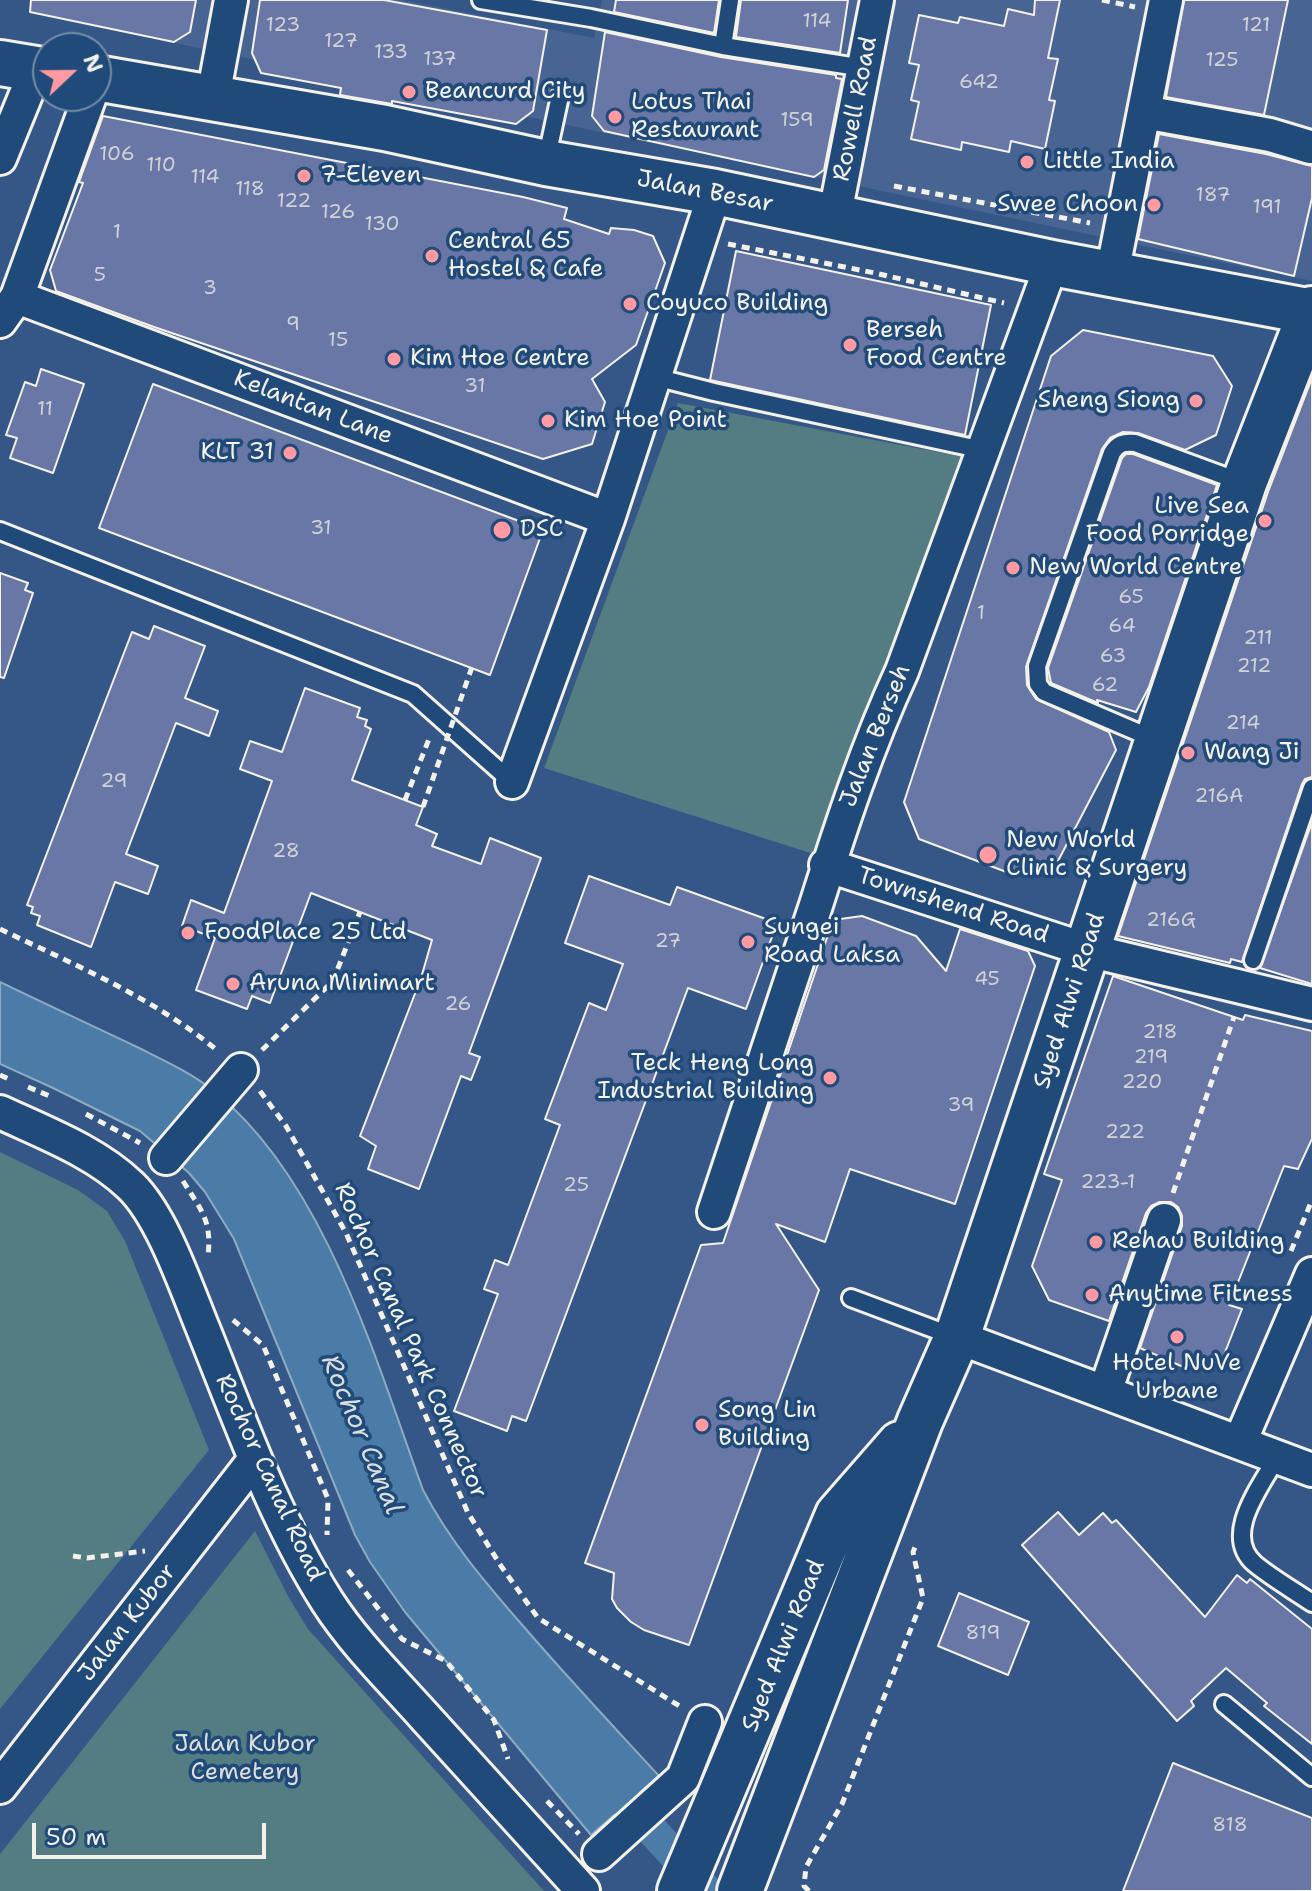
<!DOCTYPE html>
<style>
body{margin:0}
#map{position:relative;width:1312px;height:1891px;overflow:hidden;background:#345787;font-family:"Shantell Sans",sans-serif}
canvas{display:block}
.north{position:absolute;left:32px;top:32px;width:80px;height:80px;box-sizing:border-box;background:#1f4a7a;border:2px solid #748da6;border-radius:50%;rotate:68deg;font-size:22px;font-weight:700;line-height:32px;text-align:center;color:#f4f1e8}
.north::after{content:'';display:block;margin:auto;width:28px;height:36px;background:#ff9aa2;clip-path:polygon(50% 0,100% 100%,50% 72%,0 100%)}
.scale{position:absolute;left:32px;top:1823px;width:234px;height:36px;box-sizing:border-box;border:4px solid #f4f1e8;border-top:0;padding-left:10px;font-size:24px;line-height:28px;white-space:nowrap;color:#f4f1e8;-webkit-text-stroke:6px #1f4a7a;paint-order:stroke}
</style>
<div id="map">
<canvas width="1312" height="1891"></canvas>
<div class="north">N</div>
<div class="scale">50 m</div>
</div>
<script>
const context = document.querySelector('canvas').getContext('2d');
context.lineJoin = 'round';
function paint(path, color) { context.fillStyle = color; context.fill(path, 'evenodd'); }
function strokePath(path, color, width, dash) { context.strokeStyle = color; context.lineWidth = width; context.lineCap = dash ? 'butt' : 'round'; context.setLineDash(dash || []); context.stroke(path); }
function write(font, color, halo, rows, align = 'center') {
  context.font = font + ' "Shantell Sans",sans-serif'; context.lineWidth = 7; context.setLineDash([]); context.textBaseline = 'middle'; context.strokeStyle = halo; context.fillStyle = color; for (const [text, x, y, turn = 0] of rows) {
    context.save(); context.translate(x, y); context.rotate((+turn || 0) * Math.PI / 180); context.textAlign = isNaN(turn) ? turn : align; if (halo) context.strokeText(text, 0, 0); context.fillText(text, 0, 0); context.restore();
  }
}
const built = new Path2D(`
 M34,0H402L594,38L602,0H1312V281L32,13Z`);
const green = new Path2D(`
 M678,403L970,458L826,858L544,768Z
 M0,1152L78,1190L107,1211L125,1241L209,1450L0,1709Z
 M255,1531L289,1598L308,1629L544,1891H0V1854Z`);
const water = new Path2D(`
 M0,982C45,1004 91,1025 137,1047C163,1060 192,1073 215,1092C325,1181 376,1361 423,1490C451,1543 485,1582 524,1627C568,1678 614,1727 659,1776L591,1835L405,1612L370,1562L355,1535L234,1239L205,1192L189,1173L140,1131L53,1088L0,1064Z`);
const canal = new Path2D(`
 M622,1797L707,1891`);
const building = new Path2D(`
 M31,0H196L190,32L174,42L30,12Z
 M260,0H384L547,30L533,111L516,124L392,101V104L340,95L341,88L261,73L252,53Z
 M616,0H719L714,33L614,12Z
 M741,0H848L840,53L736,37Z
 M1035,0H1060L1048,58L1058,59L1049,100L1055,101L1045,149L1011,141L1009,152L962,142L961,150L911,139L919,102L911,100L919,65L909,63L919,15L958,23L960,17L1004,26L1008,9L1034,15Z
 M1184,0H1288L1264,115L1166,97Z
 M605,32L721,57L836,75V78L842,79L824,170L814,177L604,131L592,116Z
 M103,116L523,197L567,208L564,219L609,234L611,228L634,230L653,236L665,263L636,345L592,379L605,402L592,444L543,459L154,327L56,291L50,270L83,183L79,182Z
 M1159,134L1266,154L1312,166V198L1294,276L1138,239Z
 M736,251L991,305L965,435L710,380Z
 M1083,330L1213,356L1232,386L1216,435L1185,450L1138,433L1123,432L1110,438L1102,449L1026,667L1027,685L1036,699L1109,732L1116,750L1058,861L1017,876L919,839L904,802L1051,356Z
 M41,369L84,384L53,473L10,458L17,438L6,435L25,382L36,386Z
 M1312,378V777L1305,779L1302,784L1242,962L1231,959L1230,963L1118,936L1268,492Z
 M153,384L543,530L490,675L99,528Z
 M1126,454H1133L1217,485L1149,687L1136,712L1097,700L1098,703L1051,683L1048,668L1122,458Z
 M0,573L28,583L25,590L33,593L4,678L0,677Z
 M154,626L205,646L185,698L218,711L209,736L176,723L126,854L158,866L148,894L115,882L91,947L37,925L40,916L31,913L33,907L27,905L132,632L149,639Z
 M305,688L360,708L357,717L367,720L365,726L371,729L352,780L423,807L416,825L437,834L432,846L481,864L490,838L541,858L469,1053L480,1057L471,1080L461,1076L419,1189L368,1169L376,1146L360,1136L421,978L432,940L311,893L270,1003L252,996L247,1009L196,990L215,938L182,926L191,900L224,913L272,781L240,769L250,741L282,752Z
 M1312,822V984L1260,968Z
 M589,876L670,905L677,887L777,923L746,1009L688,988L526,1421L512,1416L507,1431L454,1411L498,1294L484,1289L495,1260L508,1265L560,1125L545,1119L589,1003L606,1010L623,964L565,943Z
 M862,916L916,936L946,971L960,929L1028,951L1035,966L955,1204L850,1169L825,1242L776,1224L819,1290L689,1645L644,1630L631,1622L617,1608L612,1599L614,1573L585,1563L701,1245L723,1243L833,920Z
 M1113,976L1243,1020L1245,1015L1312,1031V1139L1298,1169L1284,1166L1229,1305L1242,1309L1222,1360L1188,1369L1140,1348L1182,1226V1216L1178,1207L1171,1202H1160L1151,1206L1146,1213L1109,1321L1049,1300L1032,1266L1062,1180L1044,1174Z
 M1058,1512L1079,1535L1103,1513L1112,1523L1116,1520L1205,1617L1237,1575L1247,1583L1250,1579L1312,1629V1744L1264,1706L1267,1703L1226,1668L1191,1701L1194,1706L1177,1721L1022,1545Z
 M959,1593L1029,1622L1008,1675L938,1646Z
 M1173,1763L1312,1818V1891H1123Z`);
const path = new Path2D(`
 M1102,0L1135,7
 M894,186L1090,223
 M728,244L875,273L1004,303
 M405,800L429,739
 M0,929C75,965 154,998 218,1051
 M262,1050L333,981L360,912
 M0,1075L11,1080
 M28,1087L52,1097
 M260,1091L286,1126L346,1233L468,1513L501,1566L538,1618L681,1707
 M86,1114L140,1143
 M183,1181C201,1210 212,1220 208,1256
 M1173,1193L1234,1017
 M1291,1251L1312,1200
 M233,1320L263,1345L328,1499L327,1535
 M73,1556L87,1558L145,1551
 M348,1570L402,1639L446,1661L494,1720L508,1759
 M547,1801L579,1834
 M809,1891L804,1886L806,1867L842,1804L923,1598L913,1552L916,1545`);
const lane = new Path2D(`
 M481,0L591,18L723,46L864,68
 M723,46L730,0
 M546,161L560,96
 M655,377L714,392L983,450
 M0,531L413,694L512,782
 M1156,740L1044,692L1038,684L1037,666L1112,453C1118,443 1124,442 1135,443L1241,482
 M1253,960L1312,788
 M851,1298L955,1337
 M1277,1457C1262,1485 1221,1535 1255,1564C1272,1578 1293,1590 1312,1603
 M1224,1704L1312,1777`);
const street = new Path2D(`
 M213,97L231,0
 M1144,112L1270,135L1310,147
 M0,158L36,70
 M834,219L877,0
 M1112,274L1166,0
 M17,297L608,519
 M0,321L17,297L90,96
 M512,782L608,519L715,192
 M826,865L1087,950L1312,1004
 M0,1112C45,1133 96,1152 131,1186C163,1217 187,1290 204,1331C241,1423 274,1517 327,1601C354,1643 391,1679 424,1716C477,1774 530,1833 583,1891
 M166,1158L241,1070
 M714,1212L816,905C841,826 867,747 902,671L1052,263
 M957,1337L1312,1470
 M1105,1392L1164,1220
 M1240,1442L1312,1274
 M0,1787L255,1459
 M599,1854L683,1778L705,1722`);
const secondary = new Path2D(`
 M680,1891L838,1515L900,1444
 M740,1891L920,1421L957,1337L1244,483L1312,309`);
const primary = new Path2D(`
 M0,63L48,71
 M96,78L385,128L546,163L715,192L1052,263L1312,312`);
const pathBridge = new Path2D(`
 M423,807L472,667`);
const markers = [
 [409,92,8,"#ff9aa2"],
 [615,117,8,"#ff9aa2"],
 [1027,162,8,"#ff9aa2"],
 [304,176,8,"#ff9aa2"],
 [1154,205,8,"#ff9aa2"],
 [432,256,8,"#ff9aa2"],
 [630,304,8,"#ff9aa2"],
 [850,345,8,"#ff9aa2"],
 [394,359,8,"#ff9aa2"],
 [1196,401,8,"#ff9aa2"],
 [548,421,8,"#ff9aa2"],
 [290,453,8,"#ff9aa2"],
 [1265,521,8,"#ff9aa2"],
 [502,530,10,"#ff9aa2"],
 [1013,568,8,"#ff9aa2"],
 [1188,753,8,"#ff9aa2"],
 [988,855,10,"#ff9aa2"],
 [188,933,8,"#ff9aa2"],
 [748,942,8,"#ff9aa2"],
 [233,984,8,"#ff9aa2"],
 [830,1078,8,"#ff9aa2"],
 [1096,1242,8,"#ff9aa2"],
 [1092,1295,8,"#ff9aa2"],
 [1177,1337,8,"#ff9aa2"],
 [702,1425,8,"#ff9aa2"]
];
const numberNames = [
 ["114",817,22],
 ["123",283,26],
 ["121",1256,26],
 ["127",341,42],
 ["133",391,53],
 ["137",440,60],
 ["125",1222,61],
 ["642",979,83],
 ["159",797,121],
 ["106",117,155],
 ["110",161,166],
 ["114",205,178],
 ["118",250,190],
 ["187",1213,196],
 ["122",294,202],
 ["191",1267,208],
 ["126",338,213],
 ["130",382,225],
 ["1",117,233],
 ["5",100,276],
 ["3",210,289],
 ["9",293,325],
 ["15",338,341],
 ["31",475,387],
 ["11",45,410],
 ["31",321,529],
 ["65",1131,598],
 ["1",981,614],
 ["64",1122,627],
 ["211",1258,639],
 ["63",1113,657],
 ["212",1254,667],
 ["62",1105,686],
 ["214",1243,724],
 ["29",114,782],
 ["216A",1219,797],
 ["28",286,852],
 ["216G",1171,921],
 ["27",668,942],
 ["45",987,980],
 ["26",458,1005],
 ["218",1160,1033],
 ["219",1151,1058],
 ["220",1142,1083],
 ["39",961,1106],
 ["222",1125,1133],
 ["223-1",1108,1183],
 ["25",576,1186],
 ["819",983,1634],
 ["818",1230,1826]
];
const poiNames = [
 ["Beancurd City",425,92],
 ["Lotus Thai",631,103],
 ["Restaurant",631,131],
 ["Little India",1043,162],
 ["7-Eleven",320,176],
 ["Swee Choon",1138,205,"right"],
 ["Central 65",448,242],
 ["Hostel & Cafe",448,270],
 ["Coyuco Building",646,304],
 ["Berseh",866,331],
 ["Food Centre",866,359],
 ["Kim Hoe Centre",410,359],
 ["Sheng Siong",1180,401,"right"],
 ["Kim Hoe Point",564,421],
 ["KLT 31",274,453,"right"],
 ["Live Sea",1249,507,"right"],
 ["Food Porridge",1249,535,"right"],
 ["DSC",520,530],
 ["New World Centre",1029,568],
 ["Wang Ji",1204,753],
 ["New World",1006,841],
 ["Clinic & Surgery",1006,869],
 ["Sungei",764,928],
 ["Road Laksa",764,956],
 ["FoodPlace 25 Ltd",204,933],
 ["Aruna Minimart",249,984],
 ["Teck Heng Long",814,1064,"right"],
 ["Industrial Building",814,1092,"right"],
 ["Rehau Building",1112,1242],
 ["Anytime Fitness",1108,1295],
 ["Hotel NuVe",1177,1364,"center"],
 ["Urbane",1177,1392,"center"],
 ["Song Lin",718,1411],
 ["Building",718,1439]
];
const streetNames = [
 ["Rowell Road",856,109,-79],
 ["Jalan Besar",705,192,11],
 ["Kelantan Lane",313,408,21],
 ["Jalan Berseh",876,736,-68],
 ["Townshend Road",953,906,18],
 ["Syed Alwi Road",1070,1001,-72],
 ["Rochor Canal Park Connector",410,1341,66],
 ["Rochor Canal Road",269,1478,65],
 ["Jalan Kubor",128,1623,-52],
 ["Syed Alwi Road",784,1646,-68]
];
const parkNames = [
 ["Jalan Kubor",245,1745],
 ["Cemetery",245,1773]
];
const waterNames = [
 ["Rochor Canal",361,1435,67]
];
paint(built, '#486492');
paint(green, '#547c83');
paint(water, '#4a7ca7');
strokePath(water, '#8eabc1', 2);
strokePath(canal, '#4a7ca7', 32);
paint(building, '#6877a5');
strokePath(building, '#f4f1e8', 2);
strokePath(lane, '#f4f1e8', 22);
strokePath(street, '#f4f1e8', 38);
strokePath(secondary, '#f4f1e8', 50);
strokePath(primary, '#f4f1e8', 50);
strokePath(path, '#f4f1e8', 5, [8, 6]);
strokePath(lane, '#1f4a7a', 16);
strokePath(street, '#1f4a7a', 32);
strokePath(secondary, '#1f4a7a', 44);
strokePath(primary, '#1f4a7a', 44);
strokePath(pathBridge, '#f4f1e8', 5, [8, 6]);
for (const [x, y, r, color] of markers) { const dot = new Path2D(); dot.arc(x, y, r, 0, 2 * Math.PI); context.fillStyle = color; context.fill(dot); strokePath(dot, '#1f4a7a', 3); }
write('20px', '#d1d2d7', null, numberNames);
write('24px', '#f4f1e8', '#1f4a7a', poiNames, 'left');
write('24px', '#f4f1e8', '#1f4a7a', streetNames);
write('24px', '#dcdfd9', '#1f4a7a', parkNames);
write('italic 26px', '#dadfde', '#1f4a7a', waterNames);
</script>
